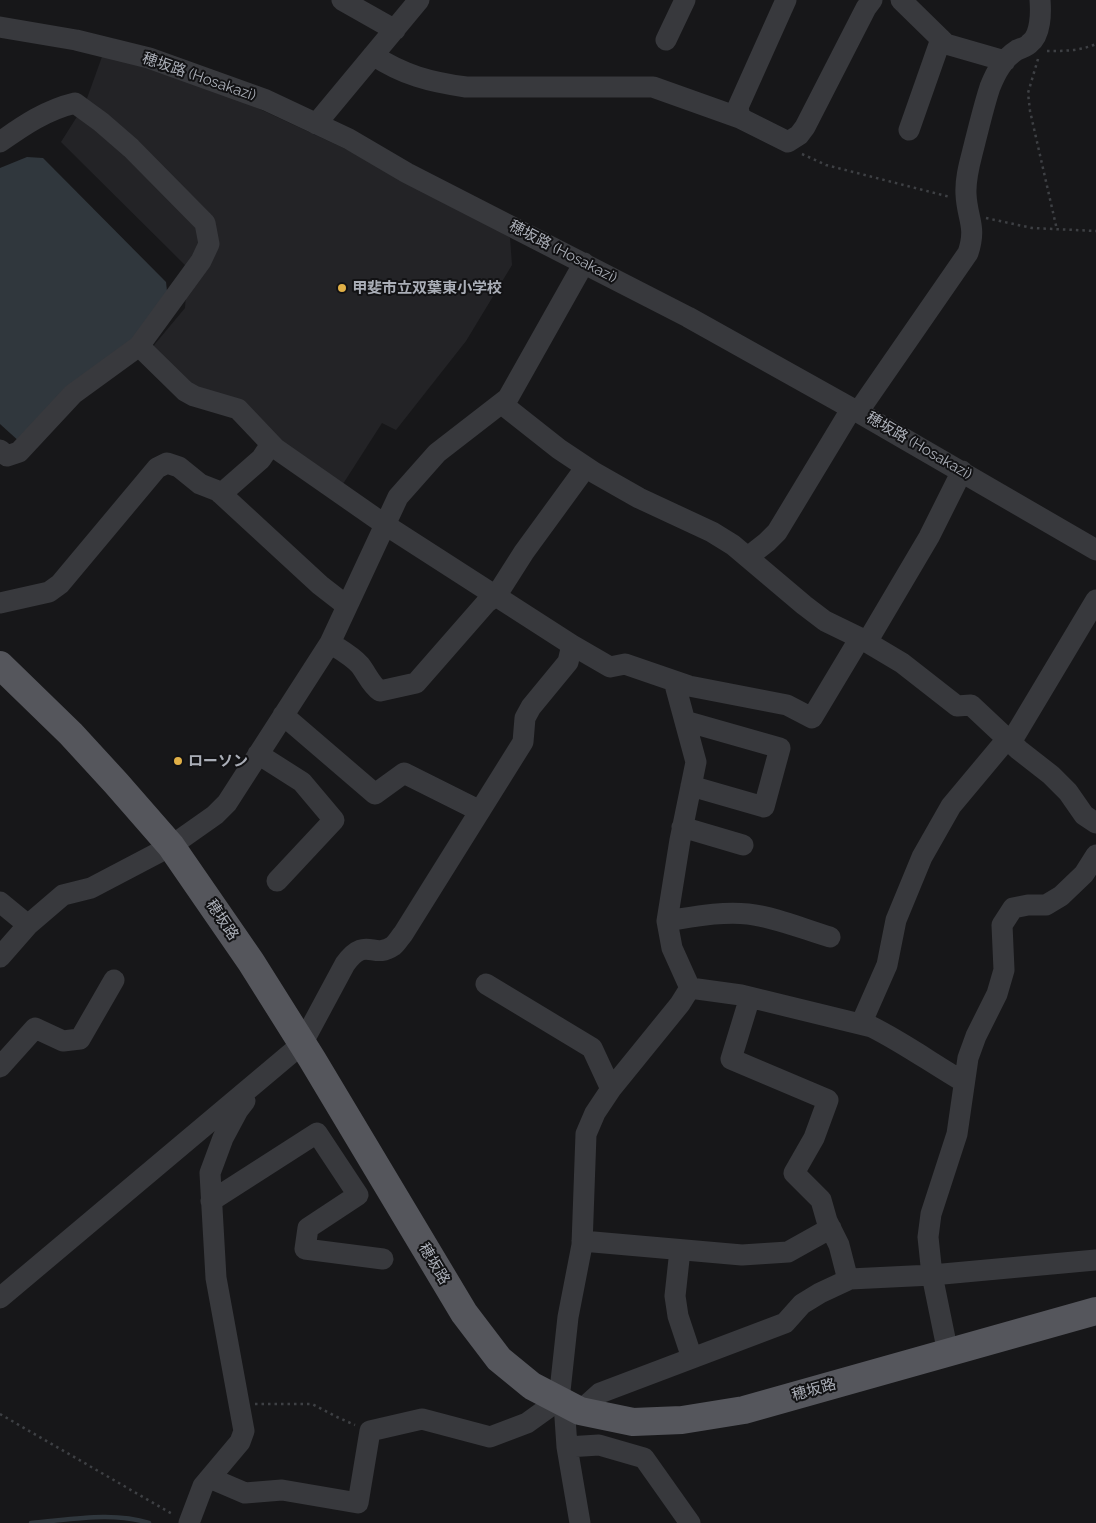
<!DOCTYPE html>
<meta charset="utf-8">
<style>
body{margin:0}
canvas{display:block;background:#171719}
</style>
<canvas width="1096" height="1523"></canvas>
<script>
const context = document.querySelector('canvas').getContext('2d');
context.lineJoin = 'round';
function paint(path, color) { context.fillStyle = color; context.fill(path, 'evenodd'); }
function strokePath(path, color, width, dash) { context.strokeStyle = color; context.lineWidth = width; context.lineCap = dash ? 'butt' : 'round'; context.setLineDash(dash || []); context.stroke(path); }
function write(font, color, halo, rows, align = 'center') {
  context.font = font + ' Raleway,"Noto Sans JP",sans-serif'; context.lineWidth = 4; context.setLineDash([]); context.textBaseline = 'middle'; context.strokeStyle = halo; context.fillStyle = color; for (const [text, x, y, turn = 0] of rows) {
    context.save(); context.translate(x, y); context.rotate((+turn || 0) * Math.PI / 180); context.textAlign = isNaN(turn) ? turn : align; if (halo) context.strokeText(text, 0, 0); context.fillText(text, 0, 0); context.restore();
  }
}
const built = new Path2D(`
 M103,54L160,70L236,98L352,152L505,231L510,238L512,265L466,341L396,430L382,423L341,487L190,389L150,350L185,308L188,268L61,142L85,104Z`);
const water = new Path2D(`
 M27,157L43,158L166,282L168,300L133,341L21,443L0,424V168Z`);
const stream = new Path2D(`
 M31,1523C69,1520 112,1511 149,1523`);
const path = new Path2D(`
 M1047,51C1064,51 1080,51 1096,44
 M1038,59L1028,93L1030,111L1057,230
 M802,154L826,165L950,197
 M986,218L1032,228L1096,231
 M255,1404H312L337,1417L355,1425
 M0,1414L174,1515`);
const minor = new Path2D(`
 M342,0L395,30
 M786,0L738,107L740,118L788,142L799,135L805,127L866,8L872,0
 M901,0L946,44L1005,61
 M0,27L76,40L149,58L266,100L349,139L407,173L688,317L858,412L1096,550
 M666,40L685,0
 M373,55C403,75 430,82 466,87H653L740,118
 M316,124L419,0
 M909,130L941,39
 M0,142C24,125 46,110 75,103L101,122L131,148L205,223L209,244L201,261L139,346L73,394L19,452L7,456L0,450
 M139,346L185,391L194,396L238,409L275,448L384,524L572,645L610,667L625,664L689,686L787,705L812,718L860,638
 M502,404L559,449L595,473L639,498L712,532L733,545L804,605L825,621L860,638L902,663L957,706L971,705L1019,750L1051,775L1068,792L1084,815L1096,823
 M858,412L968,253C977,226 967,219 966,194C965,176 971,159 975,142C980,123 984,105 990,87C996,72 1003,59 1017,50C1021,48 1027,47 1030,43C1041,35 1041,12 1040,0
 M221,494L261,459L271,444
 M748,557L767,542L777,532L852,408
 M0,603L49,592L60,584L157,468L167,463L179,467L200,484L218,491L320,585L347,606
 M867,642L929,537L962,471
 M330,643C341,650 352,656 360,665C367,674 371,685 380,691L416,683L486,603L496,596L524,552L586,467
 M283,715L375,794L404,773L480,811
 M685,721L780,748L764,807L691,786
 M1011,742L1096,600
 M258,754L302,782L334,820L277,881
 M682,827L743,845
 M0,902L28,925
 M667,921C693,917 721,911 748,914C775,917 803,929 830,937
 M0,957L28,925L63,895L91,888L171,846L215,815L227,803L330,643L398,497L437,453L508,398L584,263
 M486,984L592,1048L611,1089
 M690,988L741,995L872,1027C904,1043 933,1064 964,1082
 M750,997L731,1059L828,1100L814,1138L794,1173L821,1200L827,1221L839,1245L848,1280
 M861,1024L887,965L896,920L922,857L951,806L1007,739
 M0,1067L35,1028L63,1041L80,1039L114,980
 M211,1201L317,1133L358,1195L308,1228L305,1249L383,1259
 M582,1241L742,1255L788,1252L831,1228
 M680,1250L675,1296L678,1316L692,1358
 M0,1298L302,1044L345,964C366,935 373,960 393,946C397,943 400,937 403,934L523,742L525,718L531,707L568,662L572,645
 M948,1353L932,1275L928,1237L931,1214L957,1134L968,1058L976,1036L997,994L1004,970L1002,925L1013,908L1028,905H1046L1061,896L1084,874L1096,855
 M564,1403L567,1447L599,1445L644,1458L690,1523
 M580,1411L600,1393L785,1323L802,1304L820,1293L850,1279L932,1275L1096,1260
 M567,1447L580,1523
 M210,1478L245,1493L282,1490L358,1503L370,1431L422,1419L490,1437L527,1423L559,1400L568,1317L582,1245L586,1134L595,1113L611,1089L680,1004L690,988L672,948L667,921L680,840L696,762L674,681
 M189,1523L203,1486L240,1442L244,1431L216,1278L210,1173L223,1138L238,1110L245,1101`);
const major = new Path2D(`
 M0,665L71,734L116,783L171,846L251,962L312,1059L464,1313L499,1359L532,1386L580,1411L633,1422L682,1420L744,1410L1096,1311`);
const markers = [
 [342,288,5,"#e1b047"],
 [178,761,5,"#e1b047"]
];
const streetNames = [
 ["穂坂路 (Hosakazi)",199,77,19],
 ["穂坂路 (Hosakazi)",563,252,27],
 ["穂坂路 (Hosakazi)",919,446,30],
 ["穂坂路",222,920,56],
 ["穂坂路",434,1264,59],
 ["穂坂路",814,1390,-16]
];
const poiNames = [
 ["甲斐市立双葉東小学校",352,288],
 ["ローソン",188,761]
];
paint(built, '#232326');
paint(water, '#30373d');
strokePath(stream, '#30373d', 4.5);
strokePath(path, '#3e4044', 2.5, [2.5, 4]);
strokePath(minor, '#38393d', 21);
strokePath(major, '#55565c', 28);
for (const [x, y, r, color] of markers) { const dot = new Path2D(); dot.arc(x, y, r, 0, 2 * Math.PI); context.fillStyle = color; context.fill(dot); strokePath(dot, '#121214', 2); }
write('15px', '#aaaeb7', '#121214', streetNames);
write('bold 15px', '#aaaeb7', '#121214', poiNames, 'left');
</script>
